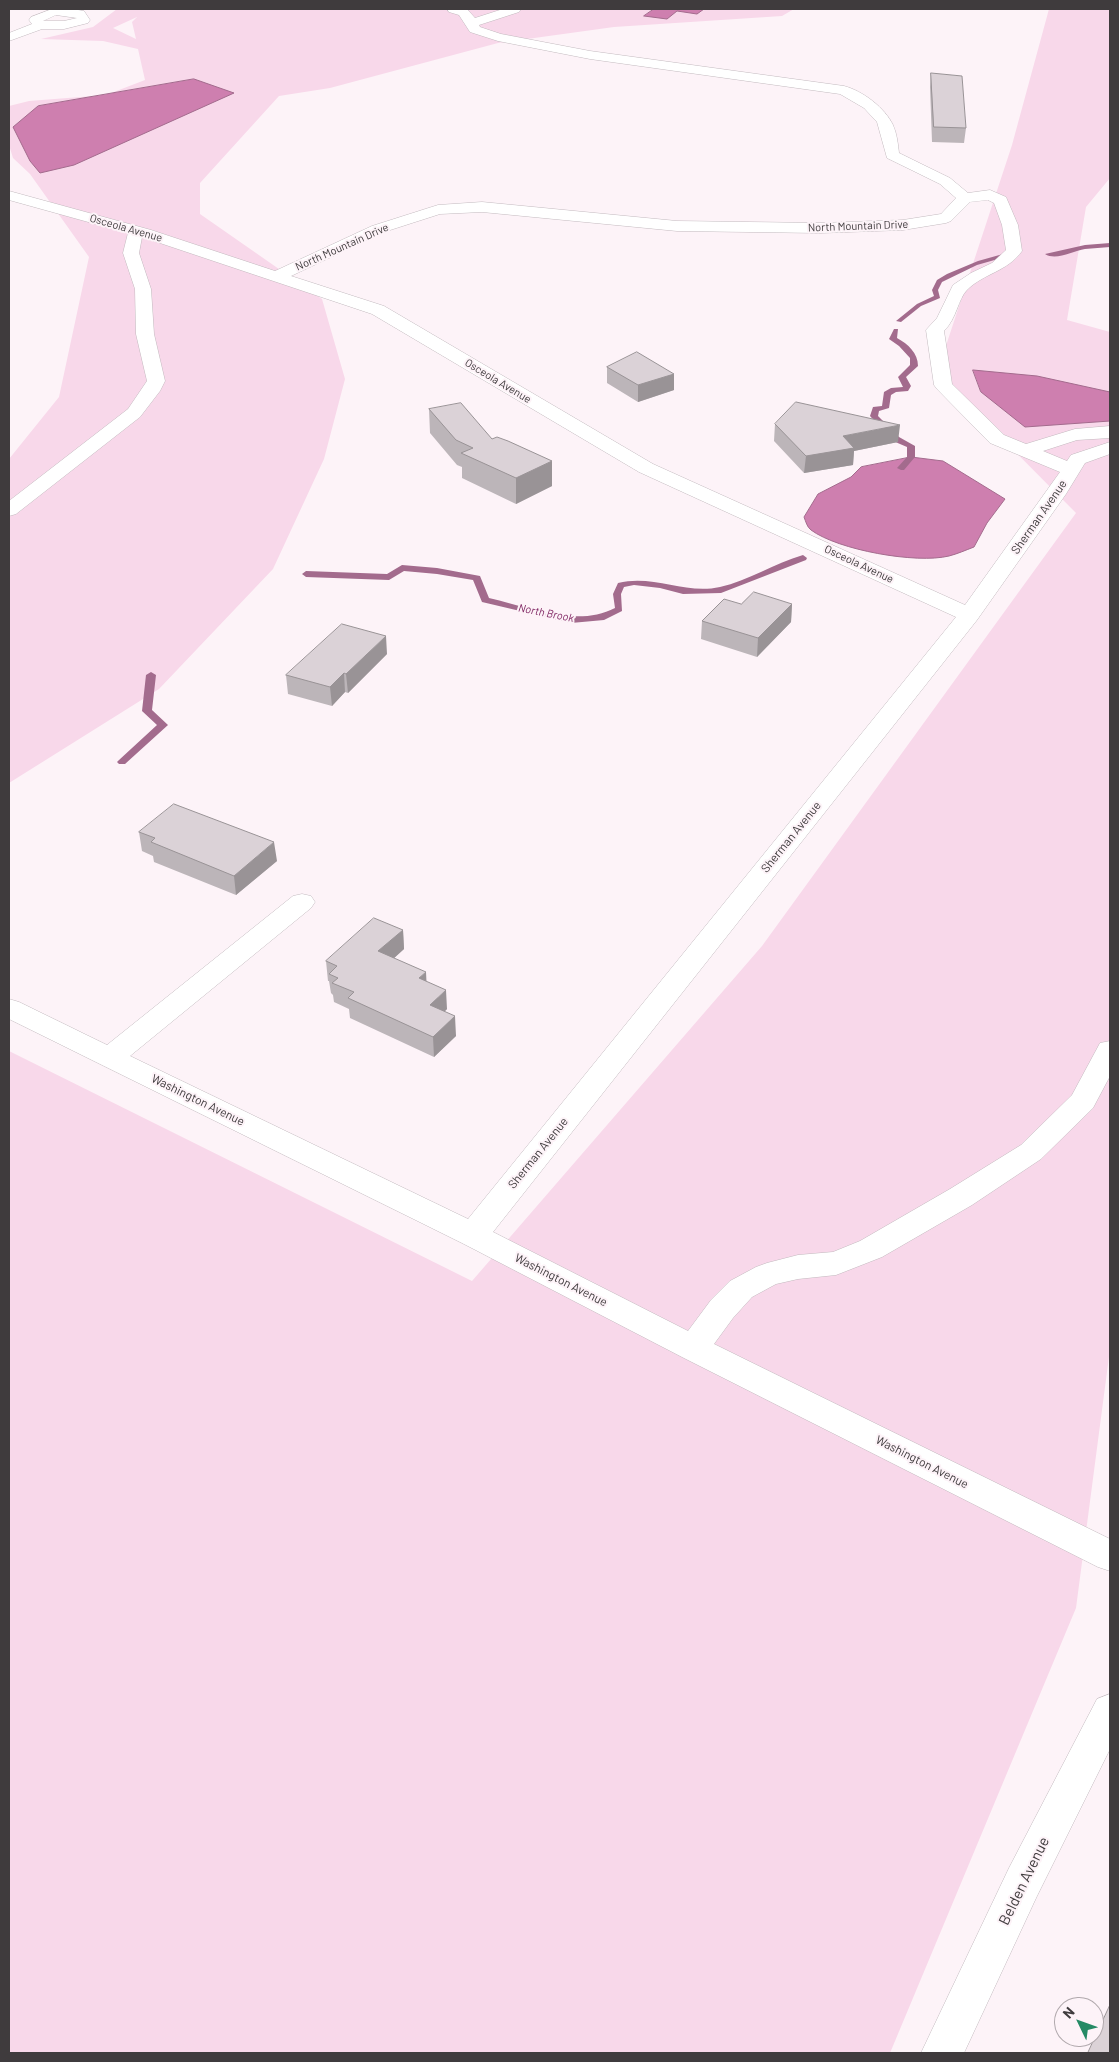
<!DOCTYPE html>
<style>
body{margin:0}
#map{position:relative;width:1119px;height:2062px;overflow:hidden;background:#fdf3f8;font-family:Barlow,sans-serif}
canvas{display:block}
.frame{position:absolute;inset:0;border:10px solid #3f3b3d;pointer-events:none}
.north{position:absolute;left:1054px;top:1997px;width:50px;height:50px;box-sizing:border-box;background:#fdf3f8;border:1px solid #b1a9ad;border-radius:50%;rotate:312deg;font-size:14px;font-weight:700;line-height:20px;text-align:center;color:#3f3b3d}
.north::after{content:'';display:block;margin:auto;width:18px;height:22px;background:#258a65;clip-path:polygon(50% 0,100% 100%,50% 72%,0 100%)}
</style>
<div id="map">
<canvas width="1119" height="2062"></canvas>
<div class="frame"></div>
<div class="north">N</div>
</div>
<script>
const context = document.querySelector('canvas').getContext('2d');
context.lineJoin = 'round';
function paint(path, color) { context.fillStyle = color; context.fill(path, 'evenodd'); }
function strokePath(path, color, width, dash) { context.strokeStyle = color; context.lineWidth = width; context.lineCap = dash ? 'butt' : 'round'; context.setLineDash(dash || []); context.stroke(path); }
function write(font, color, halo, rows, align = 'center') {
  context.font = font + ' Barlow,sans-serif'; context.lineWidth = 4; context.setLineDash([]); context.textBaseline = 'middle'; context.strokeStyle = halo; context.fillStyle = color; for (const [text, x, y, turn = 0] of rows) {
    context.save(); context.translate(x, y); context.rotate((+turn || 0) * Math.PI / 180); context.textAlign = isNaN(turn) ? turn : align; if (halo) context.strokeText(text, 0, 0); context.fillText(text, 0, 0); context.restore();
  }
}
const green = new Path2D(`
 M117,9H794L782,16L614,27L498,43L330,88L279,96L200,183V214L322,299L345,379L324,459L273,569L159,689L9,783V459L59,397L89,257L30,174L13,158L9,145V106L29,101L106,95L145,80L138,49L103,41L41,39L93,27ZM137,17L132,22L136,39L113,28Z
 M1049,9H1110V178L1086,207L1067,320L1110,332V1349L1076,1608L890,2053H9V1051L472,1281L762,946L1076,513L937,373L1012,145Z`);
const water = new Path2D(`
 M654,9H704L697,14L677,11L667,19L644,16Z
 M194,79L234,93L74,165L40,173L30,161L13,127L38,106Z
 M973,370L1037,376L1110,392V421L1025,427L981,392Z
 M911,457L943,461L1005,499L987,523L974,547C966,550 957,554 949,556C916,564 838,550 811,530C807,527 806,522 804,517L818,494L851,477L861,467Z`);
const stream = new Path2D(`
 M1110,243V247C1102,248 1093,248 1085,249C1073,251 1056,261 1045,254L1085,245Z
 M1003,254L1006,256L1005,257L977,265L942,282L938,290L940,298L921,306L901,322L896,321L917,304L934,296L932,290L937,280L947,274L978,261Z
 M894,329H898L897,338C908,344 918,353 918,366L906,377L911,386L908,391L896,392L891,395L889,408L879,411L878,416L899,437L915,446V457L904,470H901L897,468L907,457V447L893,441L870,416L873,407L882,406L884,392L891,388L903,387L898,377L910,365V358L899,346L889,339Z
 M803,555L807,558L806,560L721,593L683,594L660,588L634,585L624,587L621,594L622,611L604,620L571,623L482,602L473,580L437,574L404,571L389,580L306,577L302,574L306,571L387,574L402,565L437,568L480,576L489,598C528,607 577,628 615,608L613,594L618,583C654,574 685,595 720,587C748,581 775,563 803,555Z
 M151,672L156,675L152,710L168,725L125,764H119L117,762L119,760L157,725L142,711L146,675Z`);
const minor = new Path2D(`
 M52,9H72L84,11L90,20L88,23L64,29H42L9,41V33L32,24L29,20L31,17ZM56,15L77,18L64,21H43Z
 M447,9H467L475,18L503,9H521L519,12L479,25L480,27L501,34L590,51L844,86C863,91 885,108 893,125C897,134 898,144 899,153L950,178L968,193L990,190L1006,197L1018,225L1022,251C1007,272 984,273 967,290C958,299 957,318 944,331L952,384L1004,435L1026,444L1075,429L1110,426V438L1077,440L1043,451L1067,461L1071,455L1110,442V454L1085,463L1066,494L977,620L493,1232L688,1331L711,1300L730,1281L756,1267L767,1263L798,1255L833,1252L860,1241L950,1189L1021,1145L1072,1095L1100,1043L1110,1041V1076L1093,1108L1041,1159L972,1205L882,1257L836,1275L798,1279L776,1284L752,1297L733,1318L714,1344L1110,1539V1571L1098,1567L682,1357L462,1243L9,1019V999L19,1002L107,1045L293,896L302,894L311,896L315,902L311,908L130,1056L468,1219L956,617L639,472L372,314L142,237L139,253L151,289L154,334L165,381L160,391L140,417L16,514L9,516V501L128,409L147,381L136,334L135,289L123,253L128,233L9,200V191L151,230L275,271L372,226L438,205L482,202L677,221L820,223L903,220L941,214L956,198L940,184L887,158L877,122L864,108L840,94L590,59L498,41L470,32L459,15L449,12ZM988,200L994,203L1002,225L1006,250L992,263L971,273L953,285L937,318L926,330L934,385L937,389L990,443L1060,472L965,605L653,464L384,306L291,276L384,232L440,214L482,212L677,231L820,233L903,230L946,223L951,221L970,202Z
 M1110,1694V1749L1037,1896L964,2053H921L1009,1868L1097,1699Z`);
const wall = new Path2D(`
 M931,73L966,128L964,143L932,142L930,87Z
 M607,367L674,374V390L638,402L607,383Z
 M429,409L492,439L552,461V486L516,504L462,478V467L457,465L430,433Z
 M775,424L898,442L854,451L853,465L804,473L774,441Z
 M741,604H792L791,622L757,657L701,639L702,621Z
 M387,654L348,693L345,692L332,706L288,694L286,675Z
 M139,832L277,861L236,895L154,862L153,856L142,851Z
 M403,930L404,949L394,958L426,981L447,1009L445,1011L456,1036L434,1057L350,1018L349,1009L334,1002L333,995L331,993L329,981H328L326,961Z`);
const shadedWall = new Path2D(`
 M674,374V390L638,402V385Z
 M900,425L898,442L854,451L853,465L804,473L806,456L843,436Z
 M552,461V486L516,504V478Z
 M792,604L791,622L757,657L758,638Z
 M386,636L387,654L348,693L346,674Z
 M344,673L345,692L332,706L330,687Z
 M274,842L277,861L236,895L234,876Z
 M403,930L404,949L380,971L378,951Z
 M426,972L427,992L419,978Z
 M446,990L447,1009L431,1025L430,1005Z
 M455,1016L456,1036L434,1057L433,1037Z`);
const building = new Path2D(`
 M931,73L962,76L966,128L934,127Z
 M637,352L674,374L638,385L607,367Z
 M796,402L900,425L843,436L854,448L806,456L775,424Z
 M461,403L492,439L497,437L508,441L552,461L516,478L461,453L473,448L456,440L429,409Z
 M754,592L792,604L758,638L702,621L724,599L741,604Z
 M342,624L386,636L346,674L344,673L330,687L286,675Z
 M174,804L274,842L234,876L151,842L155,838L139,832Z
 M374,918L403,930L378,951L426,972L419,978L446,990L430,1005L455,1016L433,1037L348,998L354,992L332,983L338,978L329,974L337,966L326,961Z
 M1110,2005V2053H1088Z`);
const farStreetnames = [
 ["North Mountain Drive",858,226,-2],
 ["Osceola Avenue",126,228,16],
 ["North Mountain Drive",342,247,-24],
 ["Osceola Avenue",498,381,31],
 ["Osceola Avenue",859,564,25]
];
const farWaternames = [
 ["North Brook",546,613,11]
];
const streetNames = [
 ["Sherman Avenue",1039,517,-55],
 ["Sherman Avenue",791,837,-51],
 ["Washington Avenue",198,1100,26],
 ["Sherman Avenue",538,1153,-51],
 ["Washington Avenue",561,1280,27],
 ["Washington Avenue",922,1462,27]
];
const nearStreetnames = [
 ["Belden Avenue",1024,1881,-64]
];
paint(green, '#f8d8ea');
paint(water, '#ce7faf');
strokePath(water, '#a36b8d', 1);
paint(stream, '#a36b8d');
strokePath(minor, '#c3babf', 1);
paint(minor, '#fff');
paint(wall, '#bcb5b9');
paint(shadedWall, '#999396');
paint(building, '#dbd2d7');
strokePath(building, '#999396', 1);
write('11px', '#3f3b3d', '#fdf3f8', farStreetnames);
write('italic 11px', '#7b1e5d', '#fdf3f8', farWaternames);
write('12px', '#3f3b3d', '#fdf3f8', streetNames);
write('15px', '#3f3b3d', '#fdf3f8', nearStreetnames);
</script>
